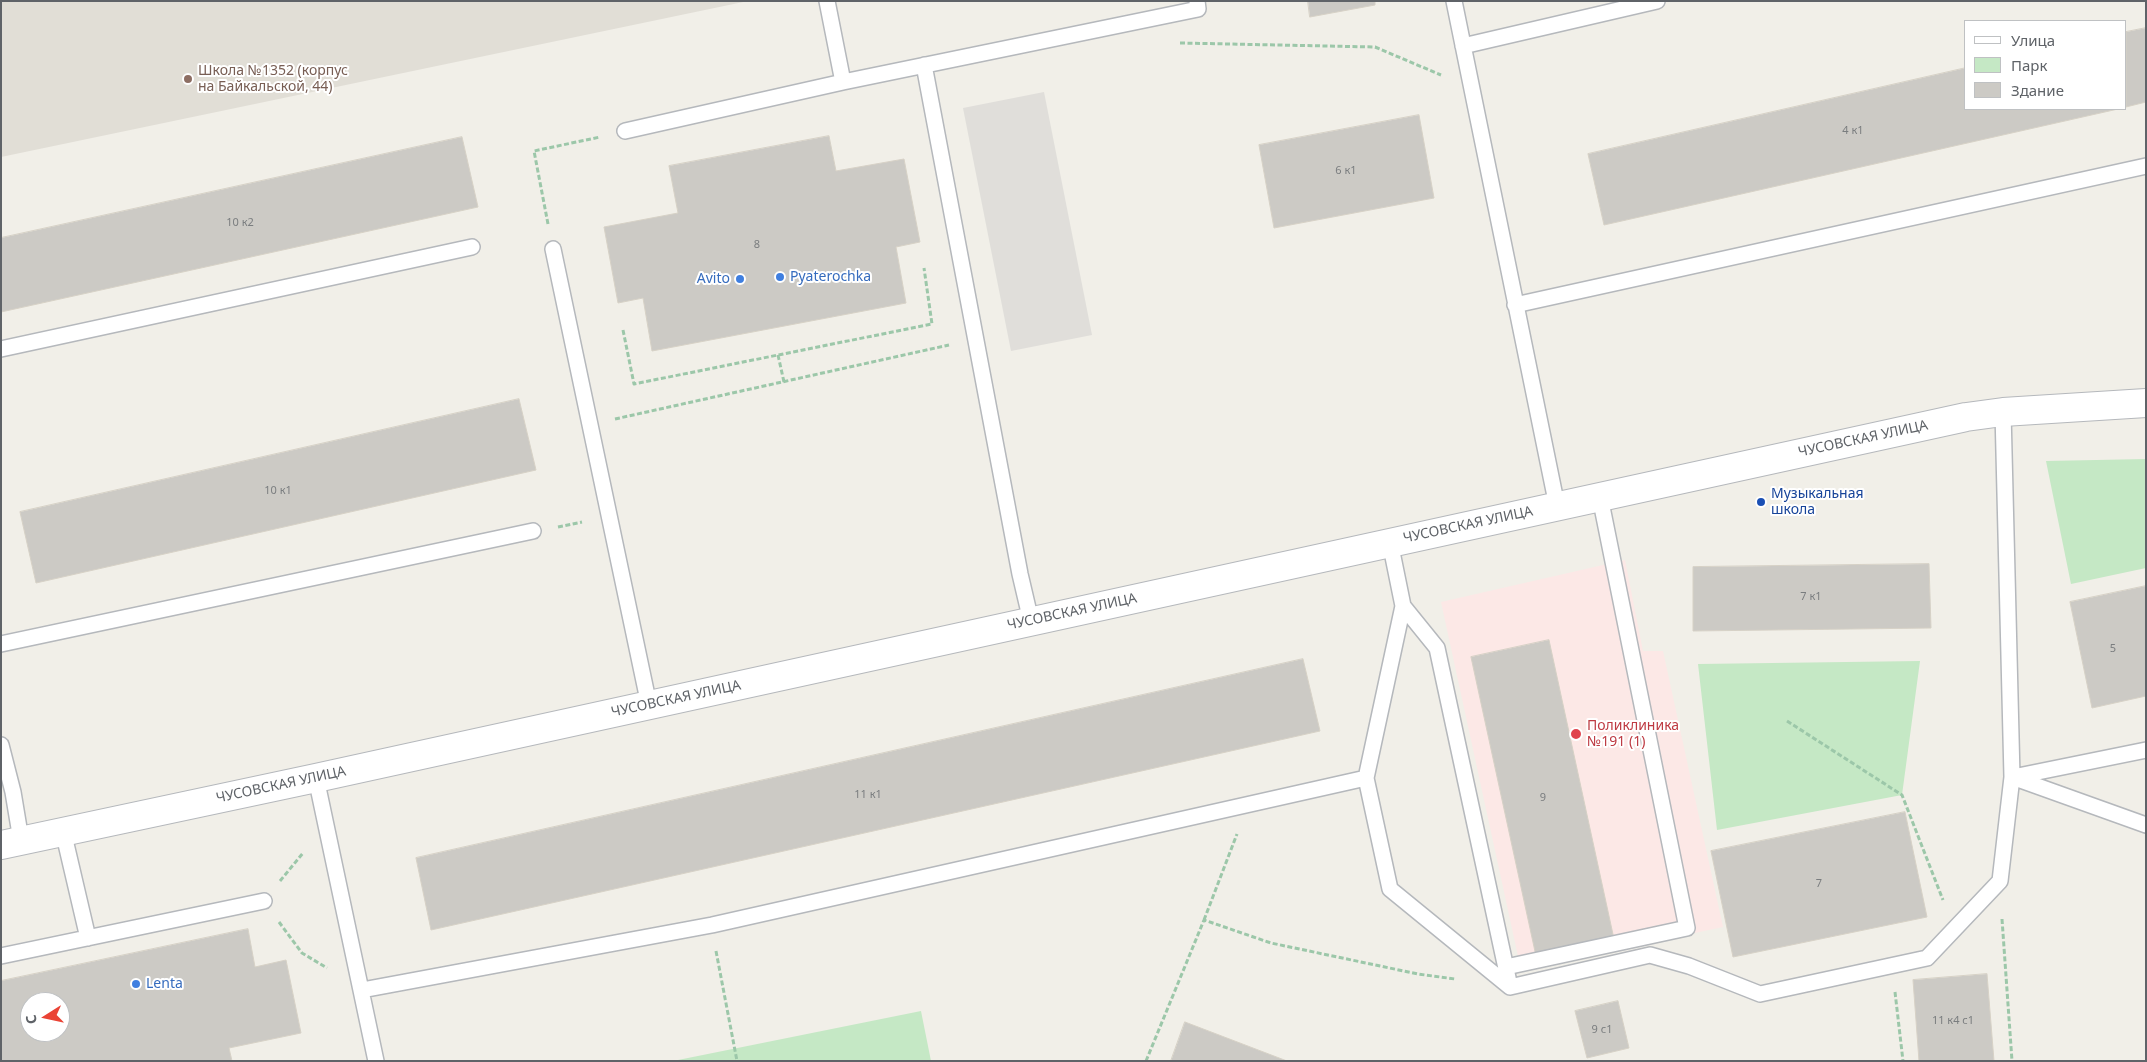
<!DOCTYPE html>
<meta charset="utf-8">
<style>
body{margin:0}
#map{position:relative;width:2147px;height:1062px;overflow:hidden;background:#f1efe8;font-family:"Noto Sans",sans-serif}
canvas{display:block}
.frame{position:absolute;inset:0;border:2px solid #5f6368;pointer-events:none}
.legend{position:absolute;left:1964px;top:20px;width:162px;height:90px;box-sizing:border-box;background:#fff;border:1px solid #bfc1c3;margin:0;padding:6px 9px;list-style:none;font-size:15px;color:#5f6368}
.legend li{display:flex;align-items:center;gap:10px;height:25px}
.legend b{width:25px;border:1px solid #bfc1c3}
.north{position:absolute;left:20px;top:992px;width:50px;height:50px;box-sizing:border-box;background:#fff;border:1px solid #bfc1c3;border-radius:50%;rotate:260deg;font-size:14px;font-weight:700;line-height:20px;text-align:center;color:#5f6368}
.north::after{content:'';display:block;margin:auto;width:18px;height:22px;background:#ea4335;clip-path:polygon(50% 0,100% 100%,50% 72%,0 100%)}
</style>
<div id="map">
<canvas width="2147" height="1062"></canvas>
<div class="frame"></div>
<ul class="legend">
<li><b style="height:6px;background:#fff"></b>Улица</li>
<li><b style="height:14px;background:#c5e8c5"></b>Парк</li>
<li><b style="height:14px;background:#cccac5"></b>Здание</li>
</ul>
<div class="north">С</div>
</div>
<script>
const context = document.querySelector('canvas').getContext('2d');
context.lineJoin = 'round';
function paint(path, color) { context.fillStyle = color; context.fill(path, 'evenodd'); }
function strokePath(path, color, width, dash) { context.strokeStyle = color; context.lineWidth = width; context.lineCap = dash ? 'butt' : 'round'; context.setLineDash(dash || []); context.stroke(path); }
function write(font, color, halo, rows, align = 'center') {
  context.font = font + ' "Noto Sans",sans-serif'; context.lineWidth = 4; context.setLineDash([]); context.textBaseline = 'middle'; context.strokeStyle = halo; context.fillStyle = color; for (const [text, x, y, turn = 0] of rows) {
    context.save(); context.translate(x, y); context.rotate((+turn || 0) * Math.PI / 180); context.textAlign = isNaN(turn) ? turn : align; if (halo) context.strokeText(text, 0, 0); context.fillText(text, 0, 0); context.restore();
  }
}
const industrial = new Path2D(`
 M1044,92L1092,335L1011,351L963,108Z`);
const education = new Path2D(`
 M1,1H748L1,157Z`);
const medical = new Path2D(`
 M1625,560L1643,651H1663L1723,927L1521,970L1441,602Z`);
const green = new Path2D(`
 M2146,459V568L2071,584L2046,461Z
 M1920,661L1902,795L1717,830L1698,664Z
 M921,1011L931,1061H673Z`);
const building = new Path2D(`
 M1308,1H1375V5L1310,17Z
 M2146,28V102L2126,107V32Z
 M1966,68V109H2118L1604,225L1588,154Z
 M1419,115L1434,198L1274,228L1259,145Z
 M829,136L836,171L904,159L920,242L896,247L906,303L652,351L643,298L618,303L604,227L678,213L669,166Z
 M462,137L478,207L1,312V238Z
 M519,399L536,470L36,583L20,512Z
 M1929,564L1931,628L1693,631V567Z
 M2146,586V696L2092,708L2070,602Z
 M1549,640L1614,939L1536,956L1471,657Z
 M1303,659L1320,731L431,930L416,858Z
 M1905,812L1927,917L1733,957L1711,851Z
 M248,929L255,967L286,960L301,1033L229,1048L232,1061H1V981ZM30,1002H60V1032H30Z
 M1987,974L1994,1061H1919L1913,980Z
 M1618,1001L1629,1048L1587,1058L1575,1011Z
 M1185,1022L1287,1061H1171Z`);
const path = new Path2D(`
 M1180,43L1375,47L1441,75
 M548,224L534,151L600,137
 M623,330L634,384L932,324L924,268
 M778,355L784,382
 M615,419L949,345
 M558,527L582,522
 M1787,721L1902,795L1943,900
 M280,881L303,853
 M2002,919L2012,1061
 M1204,920L1237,834
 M279,922L302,953L327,968
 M716,951L737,1061
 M1895,992L1903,1061
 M1146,1061L1204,920L1271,943L1418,974L1455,979`);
const service = new Path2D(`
 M827,1L843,82L1198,9L1197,1
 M1454,1L1557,506
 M1463,46L1657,1
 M924,65L1020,574L1031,621
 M625,131L843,82
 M553,249L649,705
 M1515,305L2146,166
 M1,349L472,247
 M1390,542L1403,606L1366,778L1390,889L1510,987
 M1403,606L1437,648L1510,987L1650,955L1689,966L1760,994L1927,958L2000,881L2012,777L2003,412
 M1,644L533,531
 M1,745L13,792L21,840
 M2012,777L2146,825
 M2013,777L2146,750
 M316,778L376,1061
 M63,831L88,938
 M1,956L264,901
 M1506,967L1687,928L1600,497
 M362,990L712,925L1366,778`);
const tertiary = new Path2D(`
 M1,845L316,778L1966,417L2003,412L2146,403`);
const markers = [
 [188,79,5,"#8d6e63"],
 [780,277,5,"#3f7fe0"],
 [740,279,5,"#3f7fe0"],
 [1761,502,5,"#1a4fb4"],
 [1576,734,6,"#e0444e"],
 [136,984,5,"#3f7fe0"]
];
const numberNames = [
 ["4 к1",1853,131],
 ["6 к1",1346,171],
 ["10 к2",240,223],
 ["8",757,245],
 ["10 к1",278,491],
 ["7 к1",1811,597],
 ["5",2113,649],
 ["11 к1",868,795],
 ["9",1543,798],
 ["7",1819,884],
 ["11 к4 с1",1953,1021],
 ["9 с1",1602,1030]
];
const educationNames = [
 ["Школа №1352 (корпус",198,71],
 ["на Байкальской, 44)",198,87]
];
const shopNames = [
 ["Pyaterochka",790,277],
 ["Avito",730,279,"right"],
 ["Lenta",146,984]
];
const streetNames = [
 ["ЧУСОВСКАЯ УЛИЦА",1863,439,-12],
 ["ЧУСОВСКАЯ УЛИЦА",1468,525,-12],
 ["ЧУСОВСКАЯ УЛИЦА",1072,612,-12],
 ["ЧУСОВСКАЯ УЛИЦА",676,699,-12],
 ["ЧУСОВСКАЯ УЛИЦА",281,785,-12]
];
const transitNames = [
 ["Музыкальная",1771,494],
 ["школа",1771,510]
];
const healthNames = [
 ["Поликлиника",1587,726],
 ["№191 (1)",1587,742]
];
paint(industrial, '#e0deda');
paint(education, '#e1ded6');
paint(medical, '#fce8e6');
paint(green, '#c5e8c5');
paint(building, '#cccac5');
strokePath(building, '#d6d1c6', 1);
strokePath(service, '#b5b8bc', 18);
strokePath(tertiary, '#b5b8bc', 30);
strokePath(path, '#9cc7a9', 3, [5, 2.5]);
strokePath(service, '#fff', 15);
strokePath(tertiary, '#fff', 28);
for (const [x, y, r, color] of markers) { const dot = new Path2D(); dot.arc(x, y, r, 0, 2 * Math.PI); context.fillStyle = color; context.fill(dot); strokePath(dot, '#fff', 2); }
write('11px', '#7a7d7f', null, numberNames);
write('14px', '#785e54', '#fff', educationNames, 'left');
write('14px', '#366cbe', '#fff', shopNames, 'left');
write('14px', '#5f6368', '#fff', streetNames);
write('14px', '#164399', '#fff', transitNames, 'left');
write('14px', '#be3a42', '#fff', healthNames, 'left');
</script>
